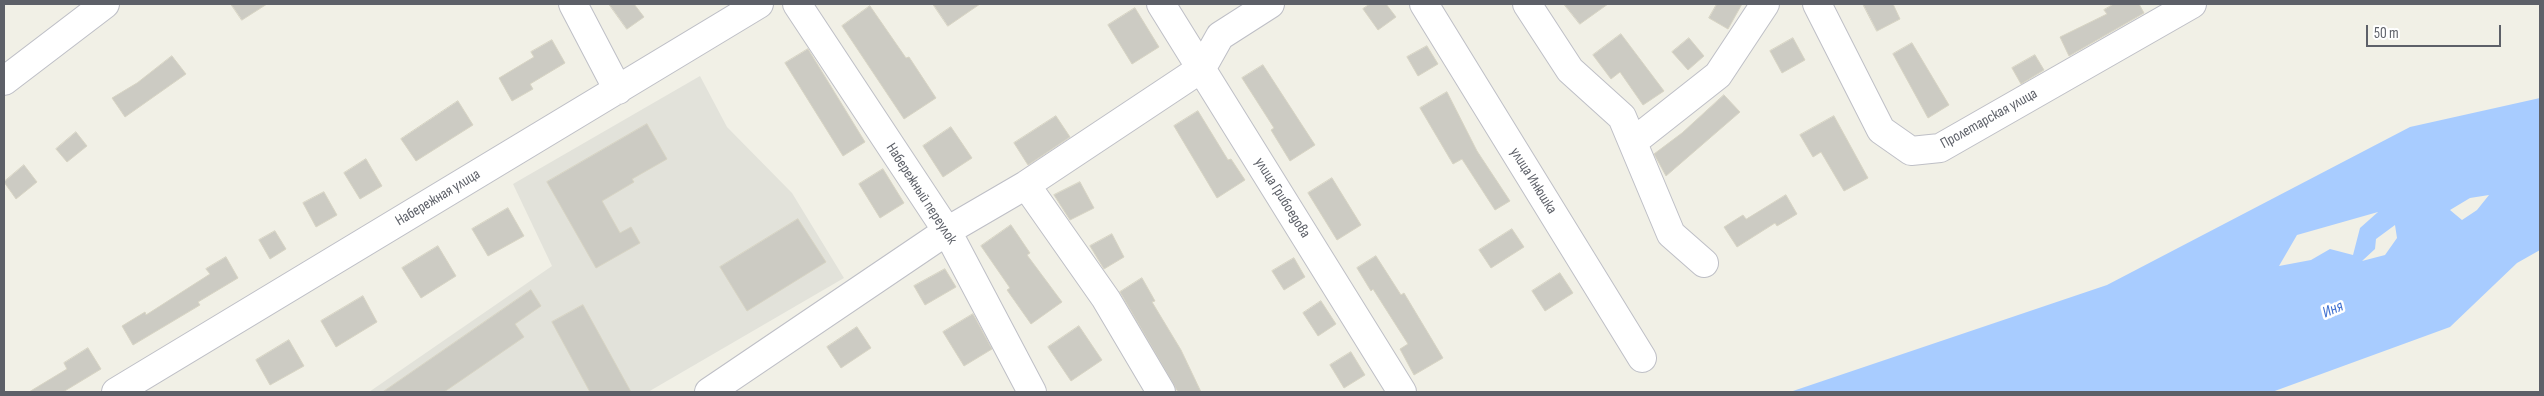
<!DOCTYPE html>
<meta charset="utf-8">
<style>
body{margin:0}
#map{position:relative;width:2544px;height:396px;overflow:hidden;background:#f1f0e6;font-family:"Sofia Sans Condensed",sans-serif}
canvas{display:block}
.frame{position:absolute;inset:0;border:5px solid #5d6068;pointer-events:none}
.scale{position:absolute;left:2366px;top:25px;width:135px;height:22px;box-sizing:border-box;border:2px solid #5d6068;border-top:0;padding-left:6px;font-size:15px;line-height:18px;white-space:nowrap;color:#5d6068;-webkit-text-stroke:4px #fff;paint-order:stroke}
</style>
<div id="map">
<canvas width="2544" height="396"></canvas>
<div class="frame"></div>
<div class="scale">50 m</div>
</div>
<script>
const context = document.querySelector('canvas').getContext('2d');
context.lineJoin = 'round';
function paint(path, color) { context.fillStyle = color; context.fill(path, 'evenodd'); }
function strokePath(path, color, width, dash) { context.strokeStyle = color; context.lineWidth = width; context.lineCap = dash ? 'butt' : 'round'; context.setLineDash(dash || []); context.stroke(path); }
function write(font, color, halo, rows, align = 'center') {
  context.font = font + ' "Sofia Sans Condensed",sans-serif'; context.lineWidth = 5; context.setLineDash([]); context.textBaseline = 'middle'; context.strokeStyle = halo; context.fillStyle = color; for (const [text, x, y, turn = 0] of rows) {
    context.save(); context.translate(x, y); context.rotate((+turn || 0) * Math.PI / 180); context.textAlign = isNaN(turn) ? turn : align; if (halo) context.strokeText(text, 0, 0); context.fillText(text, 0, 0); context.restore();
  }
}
const industrial = new Path2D(`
 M700,76L727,127L792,193L844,278L648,392H369L552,266L513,184Z`);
const water = new Path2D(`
 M2540,98V250L2517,263L2450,327L2272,392H1790L2107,285L2410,127ZM2489,195L2477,210L2462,220L2450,210L2470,198ZM2378,212L2360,228L2353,255L2330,249L2311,260L2279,266L2297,235ZM2395,225L2397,238L2385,255L2362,261L2375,249L2376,239Z`);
const building = new Path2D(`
 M231,4H267L242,20Z
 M609,4H634L644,17L627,29Z
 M933,4H980L948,26Z
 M1370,4H1386L1396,17L1378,30L1363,9Z
 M1564,4H1608L1580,24Z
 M1717,4H1742L1728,29L1709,18Z
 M1863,4H1893L1900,19L1877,31Z
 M2114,4H2139L2144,13L2069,56L2060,37L2107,14L2104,10Z
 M870,6L906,58L909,57L936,98L904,119L842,26Z
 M1135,8L1159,47L1132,64L1108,25Z
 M1621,34L1664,91L1643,105L1620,72L1611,79L1593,55Z
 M1689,38L1704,56L1688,70L1672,52Z
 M1793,38L1805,60L1782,73L1770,51Z
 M552,40L565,63L530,84L533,89L512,101L499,78L534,57L531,52Z
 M1912,43L1949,105L1928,118L1893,54Z
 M1427,46L1438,64L1418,76L1407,57Z
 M808,49L865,142L843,156L785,63Z
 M2035,55L2044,70L2021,84L2012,68Z
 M172,56L186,74L125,117L112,98L137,83Z
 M1263,65L1315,145L1290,161L1271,130L1274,128L1242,78Z
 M1447,92L1477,151L1510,201L1495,210L1462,159L1453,164L1420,108Z
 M1724,95L1740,112L1666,176L1654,154L1682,133Z
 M458,101L473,125L416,161L401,139Z
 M1198,111L1228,160L1231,159L1245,180L1217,198L1174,126Z
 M1056,116L1070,137L1028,165L1014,143Z
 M1834,116L1868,178L1844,191L1821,152L1813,157L1800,135Z
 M647,124L667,159L632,179L634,182L602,201L620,233L631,227L640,243L596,268L547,182Z
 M951,127L972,158L943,177L923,146Z
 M76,132L87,146L67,162L56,149Z
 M366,159L382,186L360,199L344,173Z
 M24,165L37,182L16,199L4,182Z
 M883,169L904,203L880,218L859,184Z
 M1332,178L1361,225L1337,240L1308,193Z
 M1080,182L1094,208L1070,220L1054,195Z
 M324,192L337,215L316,227L303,203Z
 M1786,195L1797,214L1777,226L1775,223L1737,247L1724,227L1743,215L1746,219Z
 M508,208L524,236L488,256L472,229Z
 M798,219L826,262L747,311L720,267Z
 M1011,225L1030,253L1027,255L1062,302L1031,324L1007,290L1010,288L981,246Z
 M1512,229L1524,247L1491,268L1479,250Z
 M275,231L286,249L270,259L259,240Z
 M1112,234L1124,257L1104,269L1090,246Z
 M438,246L456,276L421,298L402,268Z
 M1376,256L1401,295L1404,293L1443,358L1414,375L1400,349L1408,344L1373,289L1371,291L1357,268Z
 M226,257L238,278L198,302L200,305L133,345L122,326L145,312L146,315L210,274L206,269Z
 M1294,258L1305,277L1284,290L1272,271Z
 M945,269L956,287L925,305L914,286Z
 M1560,273L1573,293L1545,311L1532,291Z
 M1142,278L1155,301L1152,302L1181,350L1201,392H1178L1120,292Z
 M531,290L541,306L515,324L524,337L444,392H383Z
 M363,296L377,322L336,347L321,321Z
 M1321,301L1336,324L1318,336L1303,313Z
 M583,305L631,392H590L552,322Z
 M973,314L992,349L964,366L943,332Z
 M1079,326L1102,360L1071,381L1048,347Z
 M857,327L871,348L841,368L827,347Z
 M289,340L304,366L270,385L256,360Z
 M88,348L101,369L63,392H29L67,369L64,363Z
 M1351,352L1365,375L1344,388L1330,365Z`);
const minor = new Path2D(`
 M573,4L618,90
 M797,4L947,231L1032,392
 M1161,4L1402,392
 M1424,4L1642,358
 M1527,4L1570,70L1622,117L1671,234L1704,263
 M1817,4L1881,130L1911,151L1940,148L2192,4
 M4,81L105,4
 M1633,142L1718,75L1765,4
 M1026,185L1106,299L1161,392
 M116,392L759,4
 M709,392L947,231L1026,185L1202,68L1220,36L1270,4`);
const streetNames = [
 ["Пролетарская улица",1989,119,-29],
 ["улица Инюшка",1533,181,58],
 ["Набережный переулок",921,194,57],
 ["Набережная улица",438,198,-31],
 ["улица Грибоедова",1282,198,58]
];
const waterNames = [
 ["Иня",2333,310,-23]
];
paint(industrial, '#e2e2da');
paint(water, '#a8ccff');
paint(building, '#cccbc3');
strokePath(building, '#d7d4c4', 1);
strokePath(minor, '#bebfc6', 30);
strokePath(minor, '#fff', 28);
write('15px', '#5d6068', '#fff', streetNames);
write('italic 16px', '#3d6fd0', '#fff', waterNames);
</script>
